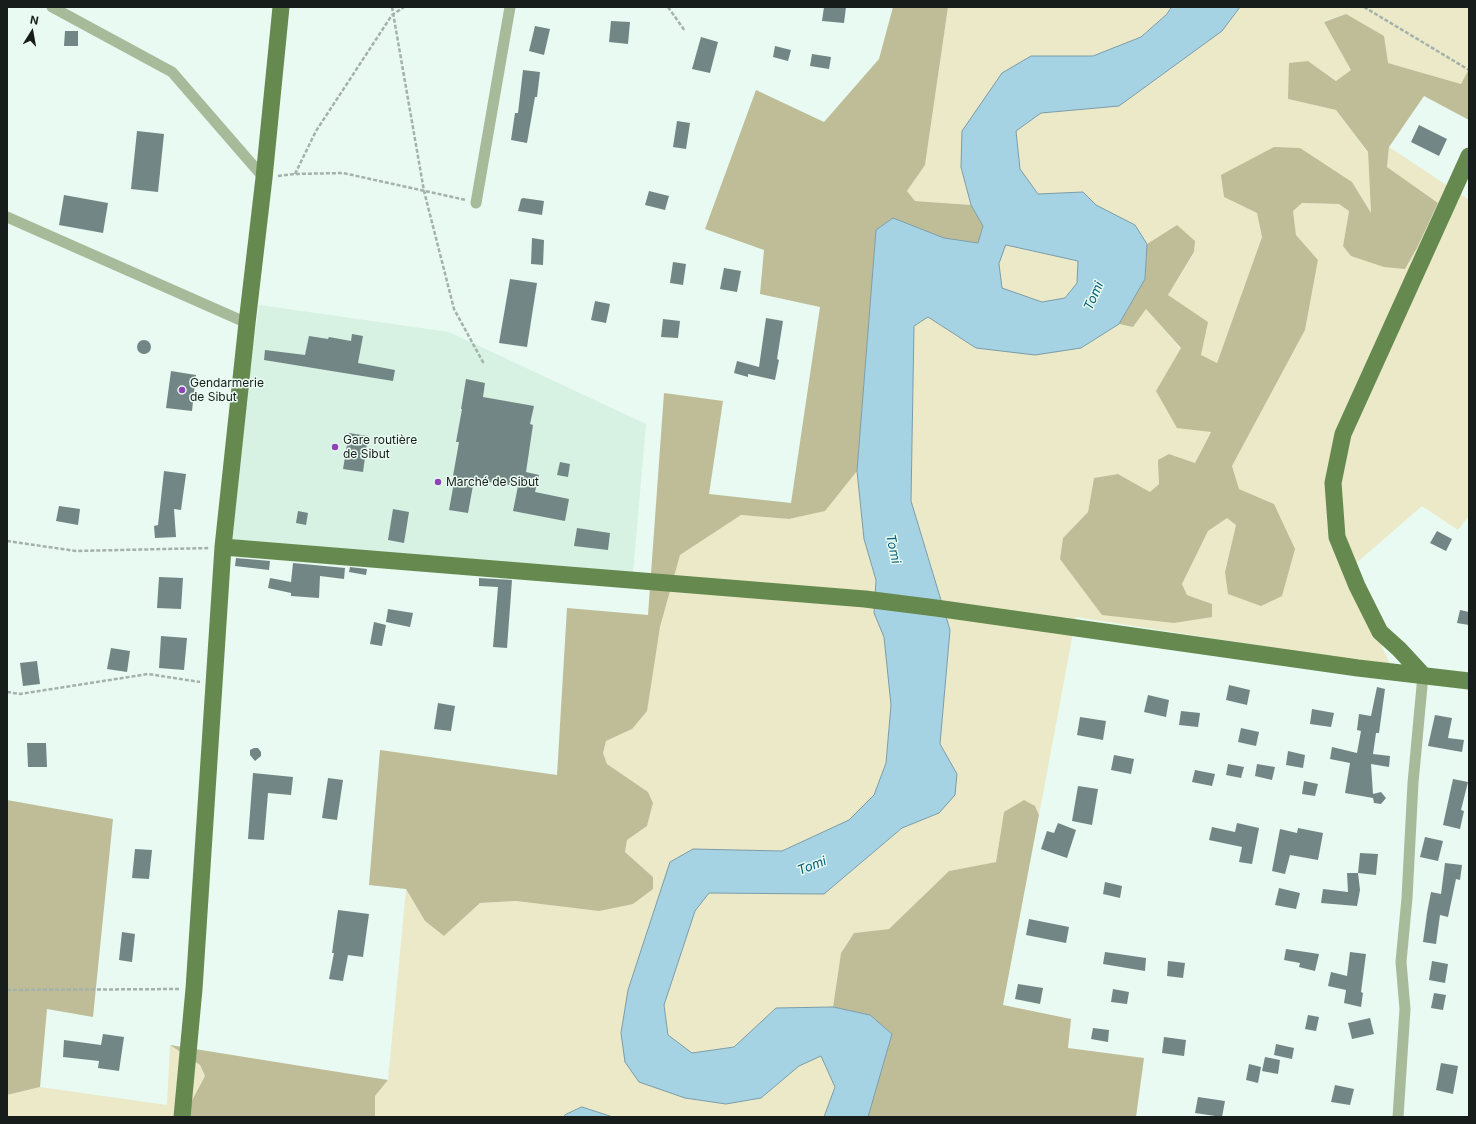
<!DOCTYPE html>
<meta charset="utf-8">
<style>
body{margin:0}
#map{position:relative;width:1476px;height:1124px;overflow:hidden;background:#e8faf1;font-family:Inter,sans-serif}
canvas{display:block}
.frame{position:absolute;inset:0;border:8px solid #171d1a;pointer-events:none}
.north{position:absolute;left:12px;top:12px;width:40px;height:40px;-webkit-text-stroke:3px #e8faf1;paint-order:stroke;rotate:11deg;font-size:11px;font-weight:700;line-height:16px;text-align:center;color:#171d1a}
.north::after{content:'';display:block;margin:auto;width:14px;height:18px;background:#171d1a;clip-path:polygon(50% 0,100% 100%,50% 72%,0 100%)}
</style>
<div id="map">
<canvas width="1476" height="1124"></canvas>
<div class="frame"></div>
<div class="north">N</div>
</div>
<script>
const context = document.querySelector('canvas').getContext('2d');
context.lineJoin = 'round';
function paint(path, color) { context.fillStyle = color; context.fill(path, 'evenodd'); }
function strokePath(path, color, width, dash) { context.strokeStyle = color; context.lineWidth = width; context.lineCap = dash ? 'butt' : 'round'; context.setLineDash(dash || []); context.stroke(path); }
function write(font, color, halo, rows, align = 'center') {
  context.font = font + ' Inter,sans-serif'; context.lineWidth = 3; context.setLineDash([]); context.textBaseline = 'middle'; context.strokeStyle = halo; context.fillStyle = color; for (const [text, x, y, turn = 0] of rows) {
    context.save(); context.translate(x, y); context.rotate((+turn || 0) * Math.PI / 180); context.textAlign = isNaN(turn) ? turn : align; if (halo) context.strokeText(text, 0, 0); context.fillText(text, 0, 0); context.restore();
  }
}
const built = new Path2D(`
 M259,305L449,332L646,424L633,572L227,539Z`);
const green = new Path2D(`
 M948,7H1172L1166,15L1141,37L1093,56H1031L961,167L971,205L915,201L907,191L925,165Z
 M1240,7H1469V69L1461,84L1388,63L1346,14L1324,21L1352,69L1337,81L1308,61L1288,99L1336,110L1368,153L1371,214L1352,182L1224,197L1257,213L1262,237L1217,363L1201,356L1207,322L1168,295L1194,253L1177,225L1147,244L1135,225L1096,205L1083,192L1038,194L1020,170L1016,131L1041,113L1119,106L1222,31Z
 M1389,147L1469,200V515L1458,530L1422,506L1347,571L1391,666L1076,617L1039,815L1035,806L1004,812L996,862L949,871L889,929L854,933L841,953L833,1007L776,1008L734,1047L692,1053L668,1035L664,1005L695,911L709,893L824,894L902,828L939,813L957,774L940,744L950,630L911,501L914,326L928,317L976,348H1081L1119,324L1133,327L1146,309L1181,349L1211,431L1195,463L1169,454L1159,484L1150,492L1118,474L1094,478L1088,512L1063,538L1060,559L1212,604L1187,595L1182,584L1208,531L1227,517L1236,525L1225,571L1274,504L1239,489L1232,466L1305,330L1318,260L1296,235L1293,211L1302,203L1339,204L1349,210L1343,246L1405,269L1417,248L1438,203L1387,167Z
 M1006,244L1078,261L1077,283L1065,298L1042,302L1002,288L999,264Z
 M857,471L864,539L876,580L874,613L884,637L891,705L886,763L874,795L849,820L782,851L693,849L671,862L628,990L621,1033L685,1098L726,1104L761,1098L799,1066L821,1056L835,1087L824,1117H613L582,1107L565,1115L564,1117H375V1096L388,1080L406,889L425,921L444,936L480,903L516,901L599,911L653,877L625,852L627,840L647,826L653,803L648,792L607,764L603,753L606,741L632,729L680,555L741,515L789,519L824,511Z
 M170,1045L200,1065L205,1076L183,1117H7V1095L40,1087L167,1105Z`);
const forest = new Path2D(`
 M893,7H948L925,165L907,191L915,201L971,205L983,226L978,243L944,238L893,218L876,230L857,471L825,511L789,519L741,515L680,555L660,627L647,711L632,729L606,741L603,753L607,764L648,792L653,803L647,826L627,840L625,852L653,877V889L633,904L599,911L516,901L480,903L444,936L425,921L406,889L369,885L380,750L557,775L567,608L648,615L664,393L723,401L709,494L791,503L820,307L760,294L764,250L705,229L756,90L824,122L879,59Z
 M1346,14L1384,36L1388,63L1461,84L1469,69V120L1424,96L1389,147L1387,167L1438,203L1417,248L1405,269L1384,267L1351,256L1343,246L1349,211L1339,204L1302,203L1293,211L1296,235L1318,260L1305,330L1232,466L1239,489L1274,504L1295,549L1282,596L1261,606L1228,594L1225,572L1236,525L1227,518L1208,531L1182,584L1187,595L1212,604V617L1174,623L1102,615L1060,559L1063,538L1088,512L1094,478L1118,474L1150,492L1159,484L1158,460L1169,454L1195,463L1211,432L1177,428L1156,391L1181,348L1146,309L1133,327L1119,324L1145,279L1147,244L1177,225L1195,241L1194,252L1168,295L1208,322L1201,355L1217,363L1262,237L1257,213L1224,197L1221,175L1274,147L1300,148L1352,182L1371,213L1368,152L1336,110L1288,99L1289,63L1308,61L1336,81L1351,70L1324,22Z
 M7,800L113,819L93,1017L47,1009L40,1087L7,1095Z
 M1024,800L1035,806L1039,815L1003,1005L1071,1019L1068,1048L1144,1058L1136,1117H868L892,1034L870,1015L833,1007L841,953L854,933L889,929L949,871L996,862L1004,812Z
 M170,1045L388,1080L375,1096V1117H183L205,1076L200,1065Z`);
const water = new Path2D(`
 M1172,7H1240L1222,31L1119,106L1041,113L1016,131L1020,169L1038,194L1083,192L1096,205L1135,225L1147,244L1145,279L1119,324L1081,348L1035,355L976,348L928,317L914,326L911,501L950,630L940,744L957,774L955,795L939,813L902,828L824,894L709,893L695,911L664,1005L668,1035L692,1053L734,1047L776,1008L833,1007L870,1015L892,1034L868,1117H824L835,1087L821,1056L799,1066L761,1098L726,1104L685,1098L639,1082L625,1062L621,1033L628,990L670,862L693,849L782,851L849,820L874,795L886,763L891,705L884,637L874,613L876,580L864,539L857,471L876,230L893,218L944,238L978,243L983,226L971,205L961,167L962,131L1002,73L1031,56H1093L1141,37L1166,15ZM1006,245L1078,261L1077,283L1065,298L1042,302L1002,288L999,264Z
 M582,1107L613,1117H564L565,1115Z`);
const building = new Path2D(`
 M824,7H846L844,23L822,21Z
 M611,21L630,22L628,44L609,42Z
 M535,26L550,29L544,55L529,51Z
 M65,31H78V46H64Z
 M701,37L718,42L710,73L692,69Z
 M775,46L791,50L788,61L773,57Z
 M812,54L831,57L829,69L810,66Z
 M523,70L540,72L537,97H535L527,143L511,140L515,113H518Z
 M677,121L690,123L686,149L673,147Z
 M1419,125L1447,139L1439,156L1411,142Z
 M137,131L164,134L158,192L131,189Z
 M649,191L669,196L665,210L645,205Z
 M64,195L108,203L103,233L59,225Z
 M523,198L544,201L542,215L518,211L521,199Z
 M532,238L544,240L543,265L531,264Z
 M673,262L686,264L683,285L670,283Z
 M724,268L741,271L737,292L720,289Z
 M510,279L537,283L527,347L499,343Z
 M595,301L610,304L606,323L591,320Z
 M766,318L783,321L777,359L779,360L775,380L748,374V377L734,373L737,361L759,367Z
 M663,319L680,321L678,338L661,337Z
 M352,334L363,336L358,363L395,370L393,381L264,360L265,350L305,355L309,336L328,339L329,337L351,341Z
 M137 347a7 7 0 1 1 14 0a7 7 0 1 1-14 0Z
 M171,371L196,375L192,411L166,408Z
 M466,379L485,383L483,397L534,406L530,424L533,425L526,472L539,475L535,492L569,499L565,521L513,511L518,486L474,480L468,513L449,510L455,477L453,476L459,442H456L462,409H461Z
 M349,433L368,436L363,472L343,469Z
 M560,462L570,464L568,477L557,475Z
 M164,471L186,474L181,510L174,509L176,537L155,538L154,526L158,525Z
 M59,506L80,509L78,525L56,521Z
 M393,509L409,512L404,543L388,540Z
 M298,511L308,513L306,525L296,523Z
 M577,528L610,533L608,550L574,546Z
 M1437,531L1452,539L1446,551L1430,543Z
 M236,558L270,561L269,570L235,566Z
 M293,563L345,568L344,579L320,576L319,598L291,596V593L268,588L270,578L291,582Z
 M350,567L367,569L366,575L349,572Z
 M159,577L183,578L181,609L157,608Z
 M479,578L512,580L507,648L493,647L498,587L479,586Z
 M388,609L413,613L410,627L386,622Z
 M1460,610L1469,612V625L1457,623Z
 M374,622L386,625L382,646L370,644Z
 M161,636L187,638L184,670L159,668Z
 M111,648L130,651L127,672L107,669Z
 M37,661L40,684L23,686L20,663Z
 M1229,685L1250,690L1247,705L1226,700Z
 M1377,687L1385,689L1379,733H1376L1373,754L1390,756L1389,767L1371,764L1373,794L1381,792L1386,798L1381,804L1374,803L1373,798L1345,793L1350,763L1330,759L1332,747L1357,753L1361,731L1357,730L1359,714L1371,716Z
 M1148,695L1169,700L1166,717L1144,712Z
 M438,703L455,706L451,731L434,729Z
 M1312,709L1334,713L1331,727L1310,724Z
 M1181,711L1200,713L1198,727L1179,725Z
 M1435,715L1452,718L1448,738L1464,740L1462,752L1428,746Z
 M1080,717L1106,721L1103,740L1077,735Z
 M1241,728L1259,732L1256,746L1238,742Z
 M27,743H46L47,767H28Z
 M254,748H258L261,752V756L255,761L250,755V750Z
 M1288,751L1305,755L1303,768L1286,765Z
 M1114,755L1134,759L1131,774L1111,770Z
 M1228,764L1244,767L1241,778L1226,775Z
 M1257,764L1275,767L1272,780L1255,776Z
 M1195,770L1215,774L1212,786L1192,782Z
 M253,773L293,777L291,795L268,793L264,840L248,839Z
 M328,778L343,780L337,820L322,818Z
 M1453,779L1468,782L1461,810L1464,811L1460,829L1443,825Z
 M1304,781L1318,784L1315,796L1302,794Z
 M1078,786L1098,789L1092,825L1072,821Z
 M1058,823L1076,830L1067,858L1041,849L1047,831L1054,833Z
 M1237,823L1259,828L1252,864L1239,862L1242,847L1209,840L1212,827L1235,832Z
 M1298,828L1323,833L1318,860L1290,855L1285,874L1272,871L1280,829L1297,833Z
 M1425,837L1443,841L1438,861L1420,857Z
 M135,849L152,850L149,879L132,878Z
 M1360,853L1378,854L1376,875L1358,873Z
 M1445,863L1462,865L1460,880L1456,879L1448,917L1440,915L1436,944L1423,942L1427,913L1431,892L1441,894Z
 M1347,873H1358L1360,890L1357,906L1321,903L1323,889L1348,892Z
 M1105,882L1122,886L1120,898L1103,894Z
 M1279,888L1300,893L1296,909L1275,905Z
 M338,910L369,914L363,957L348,955L343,981L329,979L334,953H332Z
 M1029,919L1069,927L1066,943L1026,935Z
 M122,932L135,934L132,962L119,960Z
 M1286,949L1319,954L1315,971L1299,967L1300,963L1284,960Z
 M1105,952L1146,958L1145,971L1103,964Z
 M1350,952L1366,954L1361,992L1363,993L1361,1007L1344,1003L1346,990L1328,986L1331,972L1347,976Z
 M1168,961L1185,963L1183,978L1167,976Z
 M1432,961L1448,964L1445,983L1429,980Z
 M1018,984L1043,988L1040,1004L1015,999Z
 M1113,989L1129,992L1127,1004L1111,1002Z
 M1434,993L1446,995L1443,1010L1431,1008Z
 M1308,1015L1319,1017L1316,1031L1305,1029Z
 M1370,1018L1374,1034L1352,1039L1348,1023Z
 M1093,1028L1109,1030L1108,1042L1091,1039Z
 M103,1034L124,1037L119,1071L98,1068L99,1061L63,1057L64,1040L101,1045Z
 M1164,1037L1186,1040L1184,1056L1162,1053Z
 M1276,1044L1294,1048L1292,1059L1274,1055Z
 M1265,1057L1280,1060L1278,1074L1262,1071Z
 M1441,1063L1458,1066L1453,1094L1436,1090Z
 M1249,1064L1261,1067L1258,1083L1246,1080Z
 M1335,1085L1354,1089L1350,1105L1331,1102Z
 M1198,1097L1225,1101L1222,1117L1195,1113Z`);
const path = new Path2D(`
 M392,7L424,191L454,309L484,364
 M668,7L685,31
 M1364,7L1469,70
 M295,174L316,131L392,15L404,7
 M278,176L295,174L343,173L466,200
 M7,541L76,551L210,548
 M7,692L20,694L148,674L200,682
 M7,990L180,989`);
const street = new Path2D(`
 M52,7L172,72L264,178
 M476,203L510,7
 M7,217L247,323
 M1398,1117L1405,1009L1401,962L1407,898L1413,783L1423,675`);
const primary = new Path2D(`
 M223,547L865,599L936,608L1358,668L1469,681
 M1423,675L1399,649L1380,632L1357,586L1337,537L1333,483L1343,434L1469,156
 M182,1117L194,989L223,547L247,323L264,178L281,7`);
const markers = [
 [182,390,4,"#8c44b7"],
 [335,447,4,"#8c44b7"],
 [438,482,4,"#8c44b7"]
];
const poiNames = [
 ["Gendarmerie",190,383],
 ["de Sibut",190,397],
 ["Gare routière",343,440],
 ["de Sibut",343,454],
 ["Marché de Sibut",446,482]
];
const waterNames = [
 ["Tomi",1094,296,-66],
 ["Tomi",893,549,78],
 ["Tomi",812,866,-21]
];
paint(built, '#d7f1e3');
paint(green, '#ebe9c7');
paint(forest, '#bfbd97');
paint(water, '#a6d3e4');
strokePath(water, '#7b9ca7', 1);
paint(building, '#728685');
strokePath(path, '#a4b2ab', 2.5, [4, 2]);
strokePath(street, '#a7bb9b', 11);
strokePath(primary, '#65894e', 17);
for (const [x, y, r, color] of markers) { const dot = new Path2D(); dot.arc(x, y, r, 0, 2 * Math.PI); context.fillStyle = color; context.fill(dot); strokePath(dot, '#e8faf1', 1.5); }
write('12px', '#171d1a', '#e8faf1', poiNames, 'left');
write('italic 13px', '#005d74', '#e8faf1', waterNames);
</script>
